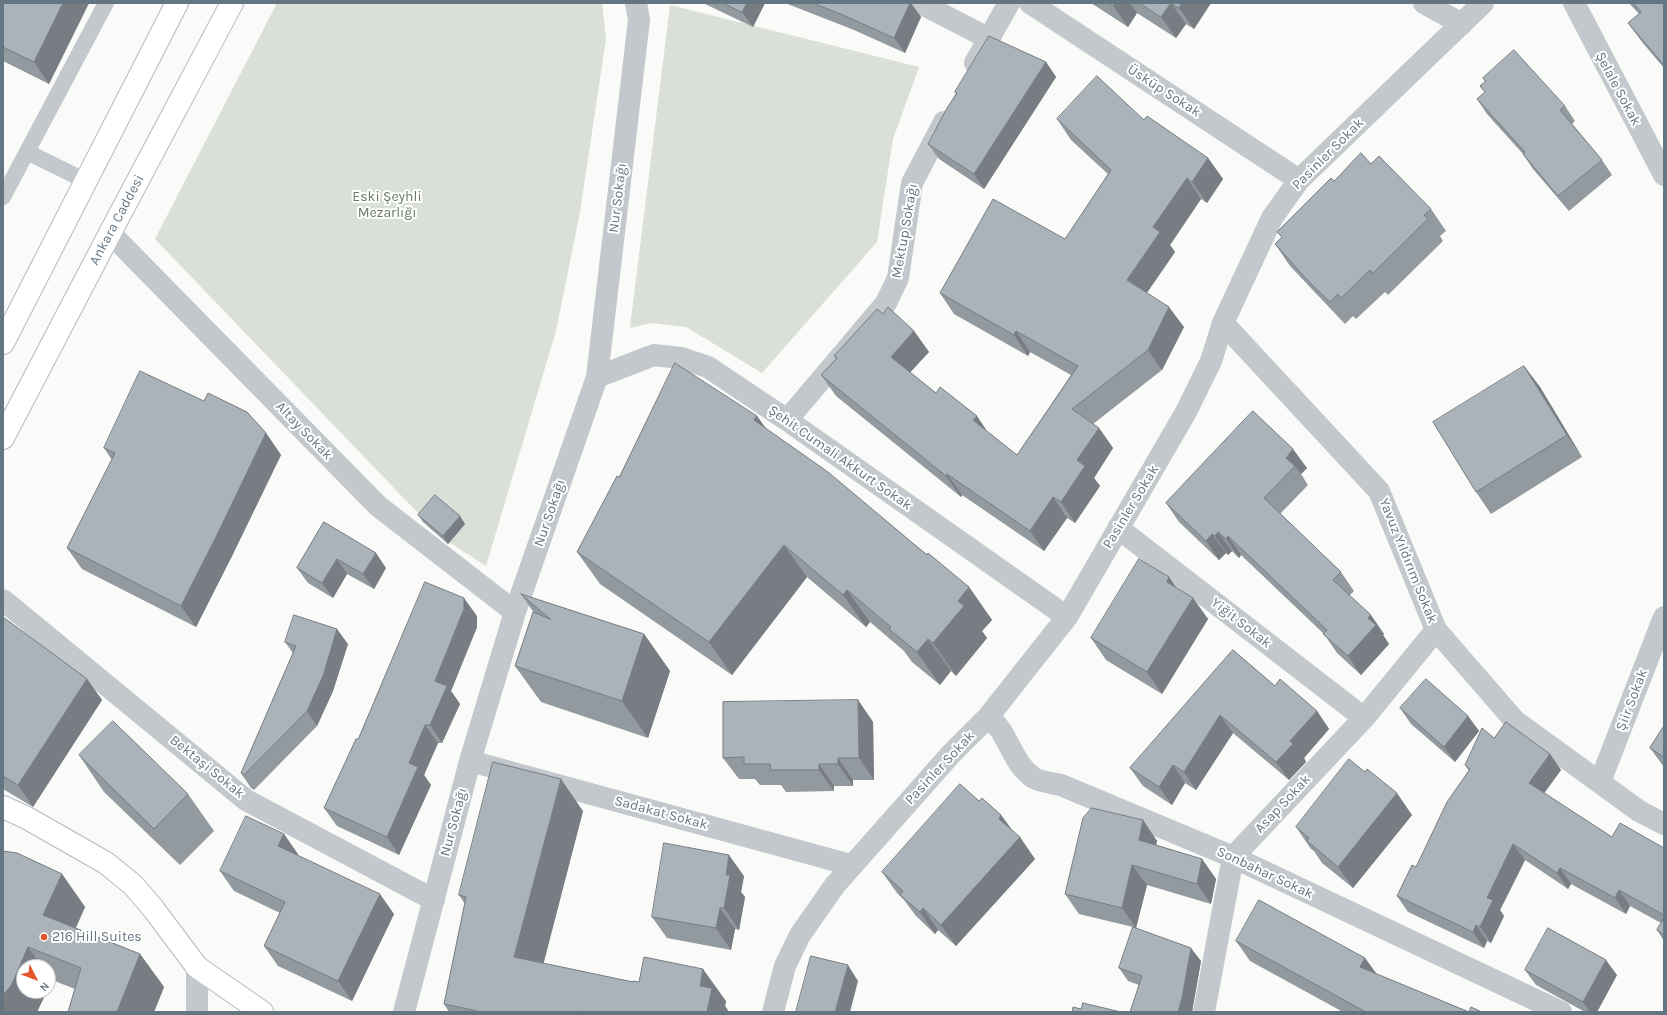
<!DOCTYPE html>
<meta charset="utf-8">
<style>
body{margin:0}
#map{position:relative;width:1667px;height:1015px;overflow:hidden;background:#fafaf8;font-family:Karla,sans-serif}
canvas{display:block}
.frame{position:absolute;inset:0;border:4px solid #657683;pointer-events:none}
.north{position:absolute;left:16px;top:959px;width:40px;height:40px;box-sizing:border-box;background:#fff;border:1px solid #c1c8cd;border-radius:50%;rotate:132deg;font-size:11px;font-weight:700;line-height:16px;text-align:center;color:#657683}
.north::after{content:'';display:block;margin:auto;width:14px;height:18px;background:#e4572e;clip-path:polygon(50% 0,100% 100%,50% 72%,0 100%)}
</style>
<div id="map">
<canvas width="1667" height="1015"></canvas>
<div class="frame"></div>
<div class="north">N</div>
</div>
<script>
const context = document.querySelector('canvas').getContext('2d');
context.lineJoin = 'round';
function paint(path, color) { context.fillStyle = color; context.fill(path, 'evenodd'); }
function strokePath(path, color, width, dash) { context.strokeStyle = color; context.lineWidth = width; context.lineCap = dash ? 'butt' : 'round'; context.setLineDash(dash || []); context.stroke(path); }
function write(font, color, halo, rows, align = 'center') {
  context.font = font + ' Karla,sans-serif'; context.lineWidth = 4; context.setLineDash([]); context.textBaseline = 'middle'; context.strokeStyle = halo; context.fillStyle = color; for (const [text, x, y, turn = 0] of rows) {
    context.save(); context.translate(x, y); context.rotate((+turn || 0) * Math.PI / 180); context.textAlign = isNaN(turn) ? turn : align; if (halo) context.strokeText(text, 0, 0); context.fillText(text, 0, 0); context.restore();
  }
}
const green = new Path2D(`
 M277,3H602L606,39L580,212L556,331L486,566L441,537L155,239Z
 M670,5L919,67L893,139L877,242L762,373L686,327L651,323L630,328Z`);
const lane = new Path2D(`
 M27,152L86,181
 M3,197L106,3`);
const street = new Path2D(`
 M920,3L988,38
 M1030,3L1299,180
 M1424,3L1462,24
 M1574,3L1664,175
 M975,63L1009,3
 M110,233L378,506L515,612
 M1223,323L1379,491L1436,630L1515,721L1639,811L1664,824
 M597,377L654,355L681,358L708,367L787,420L1067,617
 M787,420L886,303L898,278L912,183L944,122
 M1118,528L1364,718
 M3,600L246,800L434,900
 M988,717C1010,733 1010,762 1034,778C1041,782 1053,783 1061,785L1233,857L1561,1012
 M470,761L851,865
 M1600,782L1664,617
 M197,967V1012
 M404,1012L470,761L515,612L597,377L639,20L636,3
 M773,1012L785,966L800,935L835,885L951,754L988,717L1067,617L1186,412L1211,361L1223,323L1272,218L1299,180L1483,3
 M1204,1012L1233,857L1364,718L1436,630`);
const secondary = new Path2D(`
 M3,807L27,818L106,863L133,885L152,907L197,967L262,1012`);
const primary = new Path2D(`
 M3,343L177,3
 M3,438L110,233L232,3`);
const wall = new Path2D(`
 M3,3H89L49,84L3,61Z
 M703,3H765L753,27Z
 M785,3H910L921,17L905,53L854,30Z
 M1091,3H1211L1194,29L1186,24L1176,38L1137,13L1128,27Z
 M1629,3H1664V68L1642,42L1628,23L1639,14Z
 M1046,62L1056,77L984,189L939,159L928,144L956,93L955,92Z
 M1483,78L1565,106L1575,121L1572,124L1602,160L1612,175L1569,211L1533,169L1523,154L1487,114L1477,99L1485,92L1480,86L1485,82Z
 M1057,119L1144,120L1208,158L1223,179L1207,203L1201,199L1170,245L1175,252L1147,293L1184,327L1162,370L1093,424L1099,428L1113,448L1094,478L1100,486L1075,523L1067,518L1044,551L962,495L961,497L836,396L821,375L836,359L834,356L883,314L914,331L929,352L910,372L936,393L987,432L1017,455L1071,375L1030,352L1028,356L954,314L940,293L1065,239L1108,174L1071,140Z
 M1371,164L1431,209L1446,231L1440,236L1443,241L1388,295L1385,292L1356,319L1353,316L1345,324L1326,304L1290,266L1275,244L1282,238L1277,232L1334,181Z
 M1524,366L1540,387L1582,457L1491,514L1476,492Z
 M1253,411L1307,468L1301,474L1308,485L1280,514L1341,572L1354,591L1349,596L1384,634L1383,635L1389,644L1361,675L1337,653L1324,634L1241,555L1239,558L1232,551L1228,555L1226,553L1219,560L1179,522L1166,503Z
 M757,416L765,428L969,587L992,620L982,631L987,638L956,676L951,671L940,685L912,662L904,651L870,622L866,627L807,577L732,675L600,584L577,552L619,477Z
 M266,433L281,455L232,556L196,627L82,569L67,548L112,460L104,448Z
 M418,515L465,524L448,544L423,522Z
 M324,522L386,568L374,589L347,574L333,598L308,583L297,568Z
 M1169,577L1176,588L1193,598L1208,619L1162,694L1106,660L1091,638Z
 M521,594L644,634L670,671L648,738L541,702L515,666L534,613Z
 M477,616V627L451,691L460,704L442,743H438L424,775L431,785L399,855L337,826L324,808L358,739Z
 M3,617L87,679L102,700L33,807L3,789Z
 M285,642L348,644L333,691L317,726L254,790L251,788L241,773L293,653Z
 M1233,650L1275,686L1317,711L1329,729L1304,758L1306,762L1289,780L1233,733L1196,790L1185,783L1172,805L1143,786L1130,768Z
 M858,700L873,722L874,780H853V786H834V791L786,792L781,785H760L755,779H739L723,758Z
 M1400,708L1468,716L1479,731L1455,762L1411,724Z
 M1664,726V767L1650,748Z
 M1494,738L1550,754L1561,770L1544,793L1612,837L1664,848V941L1657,930L1661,923L1630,906L1626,914L1571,884L1568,889L1525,860L1500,910L1504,916L1491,943L1487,941L1484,948L1408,912L1397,896L1416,867L1469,771L1465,765Z
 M79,755L188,794L214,831L180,865L104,792Z
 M1365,772L1412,815L1353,888L1322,863L1314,851L1311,849L1296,827Z
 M979,801L1001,815L1012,830L1035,859L956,946L938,930L935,934L916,916L904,900L897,893L882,872Z
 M583,811L543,963L633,982L726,1001L725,1006L729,1012H449L444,1004L465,904L459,895Z
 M1143,820L1157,841L1156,845L1202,859L1216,879L1211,904L1147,885L1136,928L1201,961L1192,1012L1139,985L1128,981L1119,968L1133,927L1079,914L1065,894Z
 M284,834L297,855L394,914L352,1001L278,966L264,946L280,913L234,891L220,871Z
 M3,851L17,853L62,874L85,907L76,928L140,954L164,987L154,1012H68L75,989L52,980L48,988V967H24V991H47L37,1012H3Z
 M744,876L741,892L745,897L739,930L735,929L731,950L667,938L652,917Z
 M1236,941L1365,958L1376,974L1469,1012H1482H1343L1250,961Z
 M1525,970L1617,975L1597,1012H1585L1536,985Z`);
const shadedWall = new Path2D(`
 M63,3H89L49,84L34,62Z
 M747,3H765L753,27L742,12Z
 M910,3H911L921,17L905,53L894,38Z
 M1115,3H1130L1137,13L1128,27L1113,6Z
 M1171,3L1186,24L1176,38L1161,17Z
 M1182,3H1211L1194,29L1179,8Z
 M1046,62L1056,77L984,189L974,174Z
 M1208,158L1223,179L1207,203L1192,182Z
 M1187,178L1201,199L1170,245L1175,252L1141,301L1127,280L1153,227Z
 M1169,307L1184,327L1162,370L1148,350Z
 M914,331L929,352L905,378L891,357Z
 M1016,331L1030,352L1028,356L1014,335Z
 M1524,366L1540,387L1582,457L1567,435Z
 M757,416L780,448L754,420Z
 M977,416L991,437L973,420Z
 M1099,428L1113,448L1094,478L1100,486L1075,523L1061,502L1077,460Z
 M266,433L281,455L232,556L196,627L181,606Z
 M1293,449L1307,468L1301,474L1295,466L1286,458Z
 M947,474L962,495L961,497L946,476Z
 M1053,497L1067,518L1044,551L1030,531Z
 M460,516L465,524L448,544L443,536Z
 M1218,532L1232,551L1228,555L1215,536Z
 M1212,534L1226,553L1219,560L1206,541Z
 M1228,536L1241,555L1239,558L1226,539Z
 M784,545L807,577L732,675L709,642Z
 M376,553L386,568L374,589L363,574Z
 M337,559L347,574L333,598L322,583Z
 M1169,577L1184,599L1167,582Z
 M969,587L992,620L982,631L987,638L956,676L933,643L958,601Z
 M847,590L870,622L866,627L843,595Z
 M464,598L477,616V627L451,691L460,704L442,743L430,725L435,681Z
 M1193,598L1208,619L1162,694L1147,672Z
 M1371,615L1384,634L1383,635L1389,644L1361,675L1348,656L1368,618Z
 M337,629L348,644L333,691L317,726L307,711Z
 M644,634L670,671L648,738L622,701Z
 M928,639L951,671L940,685L917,652Z
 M87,679L102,700L33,807L18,785Z
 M858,700L873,722L874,780L859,758Z
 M1317,711L1329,729L1304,758L1306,762L1289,780L1276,762L1290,741Z
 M1220,715L1233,733L1196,790L1184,772Z
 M1468,716L1479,731L1455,762L1444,747Z
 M425,725L438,743L424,775L431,785L399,855L387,837L409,763Z
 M1550,754L1561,770L1540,799L1529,783Z
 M838,758L853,780V786L838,764Z
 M819,764L834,786V791L819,770Z
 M1173,765L1185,783L1172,805L1159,787Z
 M561,779L583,811L537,989L514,957Z
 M1397,793L1412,815L1353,888L1338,867Z
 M1001,815L1017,837L999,819Z
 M1143,820L1157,841L1153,860L1139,840Z
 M284,834L298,854L292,866L278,846Z
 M1020,837L1035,859L956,946L941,925Z
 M1513,844L1525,860L1500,910L1504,916L1491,943L1480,927L1487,898Z
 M729,855L744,876L741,892L745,897L739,930L724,908L726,875Z
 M1202,859L1216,879L1211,904L1197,884Z
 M1132,865L1147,885L1136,928L1122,908Z
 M1560,868L1571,884L1568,889L1557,873Z
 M62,874L85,907L66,948L43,915Z
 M1619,890L1630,906L1626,914L1615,898Z
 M380,894L394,914L352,1001L338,981Z
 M720,908L735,929L731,950L716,928Z
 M923,908L938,930L935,934L920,912Z
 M1476,925L1487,941L1484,948L1473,932Z
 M28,947L42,967H24V991H47L37,1012H3V995Z
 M1191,948L1201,961L1192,1012H1178Z
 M140,954L164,987L154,1012H117Z
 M1365,958L1379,977L1360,967Z
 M1606,960L1617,975L1597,1012H1590L1583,1002Z
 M848,965L858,981L850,1012H835Z
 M703,969L726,1001L725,1006L729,1012H707L700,986Z
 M48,975L52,980L48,988Z`);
const building = new Path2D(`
 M3,3H63L34,62L3,47Z
 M723,3H747L742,12Z
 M813,3H910L894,38L843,15Z
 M1109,3H1115L1113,6Z
 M1140,3H1171L1161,17Z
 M1171,3H1182L1179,8Z
 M1633,3H1664V65L1628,23L1641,12Z
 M989,36L1046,62L974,174L928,144L947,108L957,93L955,92Z
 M1514,50L1565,106L1560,110L1602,160L1558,196L1523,154L1525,152L1477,99L1485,92L1480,86L1486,81L1483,78Z
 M1097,76L1144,120L1147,116L1208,158L1192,182L1187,178L1153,227L1160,232L1127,280L1169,307L1148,350L1072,409L1099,428L1077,460L1085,466L1061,502L1053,497L1030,531L947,474L946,476L821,375L837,358L834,356L877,309L883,314L888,307L914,331L891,357L936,393L940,387L977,416L973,420L1017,455L1078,366L1016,331L1014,335L940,293L993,199L1065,239L1111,170L1057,119Z
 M1361,153L1371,164L1379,156L1431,209L1424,215L1428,219L1373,273L1370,270L1341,298L1338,294L1330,302L1310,283L1275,244L1282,237L1277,232L1331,178L1334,181Z
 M675,363L757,416L754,420L828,472L927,555L928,553L969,587L958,601L964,606L933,643L928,639L917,652L889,629L891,627L847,590L843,595L784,545L709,642L577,552L617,476L619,477Z
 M1524,366L1567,435L1476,492L1433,422Z
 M140,371L204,401L208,393L247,412L266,433L217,535L181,606L67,548L115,453L104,448Z
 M1253,411L1293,449L1286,458L1295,466L1264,498L1341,572L1333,580L1371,615L1368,618L1376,625L1348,656L1323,634L1327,630L1228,536L1226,539L1218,532L1215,536L1212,534L1206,541L1166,503Z
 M435,495L460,516L443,536L418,515Z
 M324,522L376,553L363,574L337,559L322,583L297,568Z
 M1139,559L1169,577L1167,582L1193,598L1147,672L1091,638Z
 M425,582L464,598V609L435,681L447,686L430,725H425L409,763L418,767L387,837L324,808L356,739H358Z
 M521,594L644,634L622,701L515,666L533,612L550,619Z
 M294,615L337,629L323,676L307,711L244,775L241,773L296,646L285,642Z
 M3,617L87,679L18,785L3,776Z
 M1233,650L1275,686L1280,679L1317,711L1290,741L1293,744L1276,762L1220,715L1184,772L1173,765L1159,787L1130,768Z
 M1426,679L1468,716L1444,747L1400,708Z
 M858,700L859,758H838V764H819V770H771L770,764H744V757L723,758V702Z
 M113,721L188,794L154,829L79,755Z
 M1506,722L1550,754L1529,783L1612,837L1620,823L1664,848V915L1619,890L1615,898L1560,868L1557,873L1513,844L1487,898L1493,900L1480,927L1476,925L1473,932L1397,896L1412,865L1416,867L1447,802L1470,769L1465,765L1482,728L1494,738Z
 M1664,726V757L1650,748Z
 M1349,759L1365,772L1367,769L1397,793L1338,867L1307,841L1309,838L1296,827Z
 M493,762L561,779L514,957L633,982V981L639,982L644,957L703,969L700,986L712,988L707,1012H589L581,1011V1012H482L444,1004L466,897L459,895Z
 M960,784L979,801L982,798L1001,815L999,819L1020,837L941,925L923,908L920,912L900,895L903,891L882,872Z
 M1092,808L1143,820L1139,840L1202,859L1197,884L1132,865L1122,908L1065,894L1083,818Z
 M246,816L284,834L278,846L380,894L338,981L264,946L285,902L220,871Z
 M664,843L729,855L726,875H730L724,908H720L716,928L652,917Z
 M3,851L17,853L62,874L43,915L140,954L117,1012H68L81,968L28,947L11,986L3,995Z
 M1259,900L1365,958L1360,967L1469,1012L1471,1007L1482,1012H1366L1236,941Z
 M1664,918V935L1657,930Z
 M1133,927L1191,948L1182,998L1178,1012H1130L1142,976L1119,968Z
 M1548,928L1606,960L1583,1002L1525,970Z
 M811,956L848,965L835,1012H796Z
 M1083,1003L1121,1012H1072L1073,1007L1081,1009Z`);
const markers = [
 [44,937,4,"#e4572e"]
];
const streetNames = [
 ["Şelale Sokak",1618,89,62],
 ["Üsküp Sokak",1164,91,33],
 ["Pasinler Sokak",1328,154,-45],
 ["Nur Sokağı",618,198,-83],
 ["Ankara Caddesi",117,220,-62],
 ["Mektup Sokağı",905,231,-80],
 ["Altay Sokak",304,431,46],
 ["Şehit Cumali Akkurt Sokak",840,458,35],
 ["Pasinler Sokak",1131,507,-59],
 ["Nur Sokağı",550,513,-71],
 ["Yavuz Yıldırım Sokak",1408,561,68],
 ["Yiğit Sokak",1241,623,38],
 ["Şiir Sokak",1632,700,-69],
 ["Bektaşi Sokak",207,767,39],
 ["Pasinler Sokak",940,768,-47],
 ["Asap Sokak",1283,804,-47],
 ["Sadakat Sokak",661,813,15],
 ["Nur Sokağı",454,822,-75],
 ["Sonbahar Sokak",1265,873,25]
];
const parkNames = [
 ["Eski Şeyhli",387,197],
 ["Mezarlığı",387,213]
];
const poiNames = [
 ["216 Hill Suites",52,937]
];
paint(green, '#dadfd7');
strokePath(secondary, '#b3babf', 24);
strokePath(primary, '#b5babe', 24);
strokePath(lane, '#c3c8cc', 16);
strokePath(street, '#c3c8cc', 22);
strokePath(secondary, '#fff', 22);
strokePath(primary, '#fff', 22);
paint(wall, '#929a9f');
paint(shadedWall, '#777d82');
paint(building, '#aab3b9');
strokePath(building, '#777d82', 1);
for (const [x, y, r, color] of markers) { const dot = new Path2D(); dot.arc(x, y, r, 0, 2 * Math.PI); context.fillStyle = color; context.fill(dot); strokePath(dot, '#fff', 1.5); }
write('14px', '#657683', '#fff', streetNames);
write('14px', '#687a64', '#fff', parkNames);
write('14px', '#657683', '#fff', poiNames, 'left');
</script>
